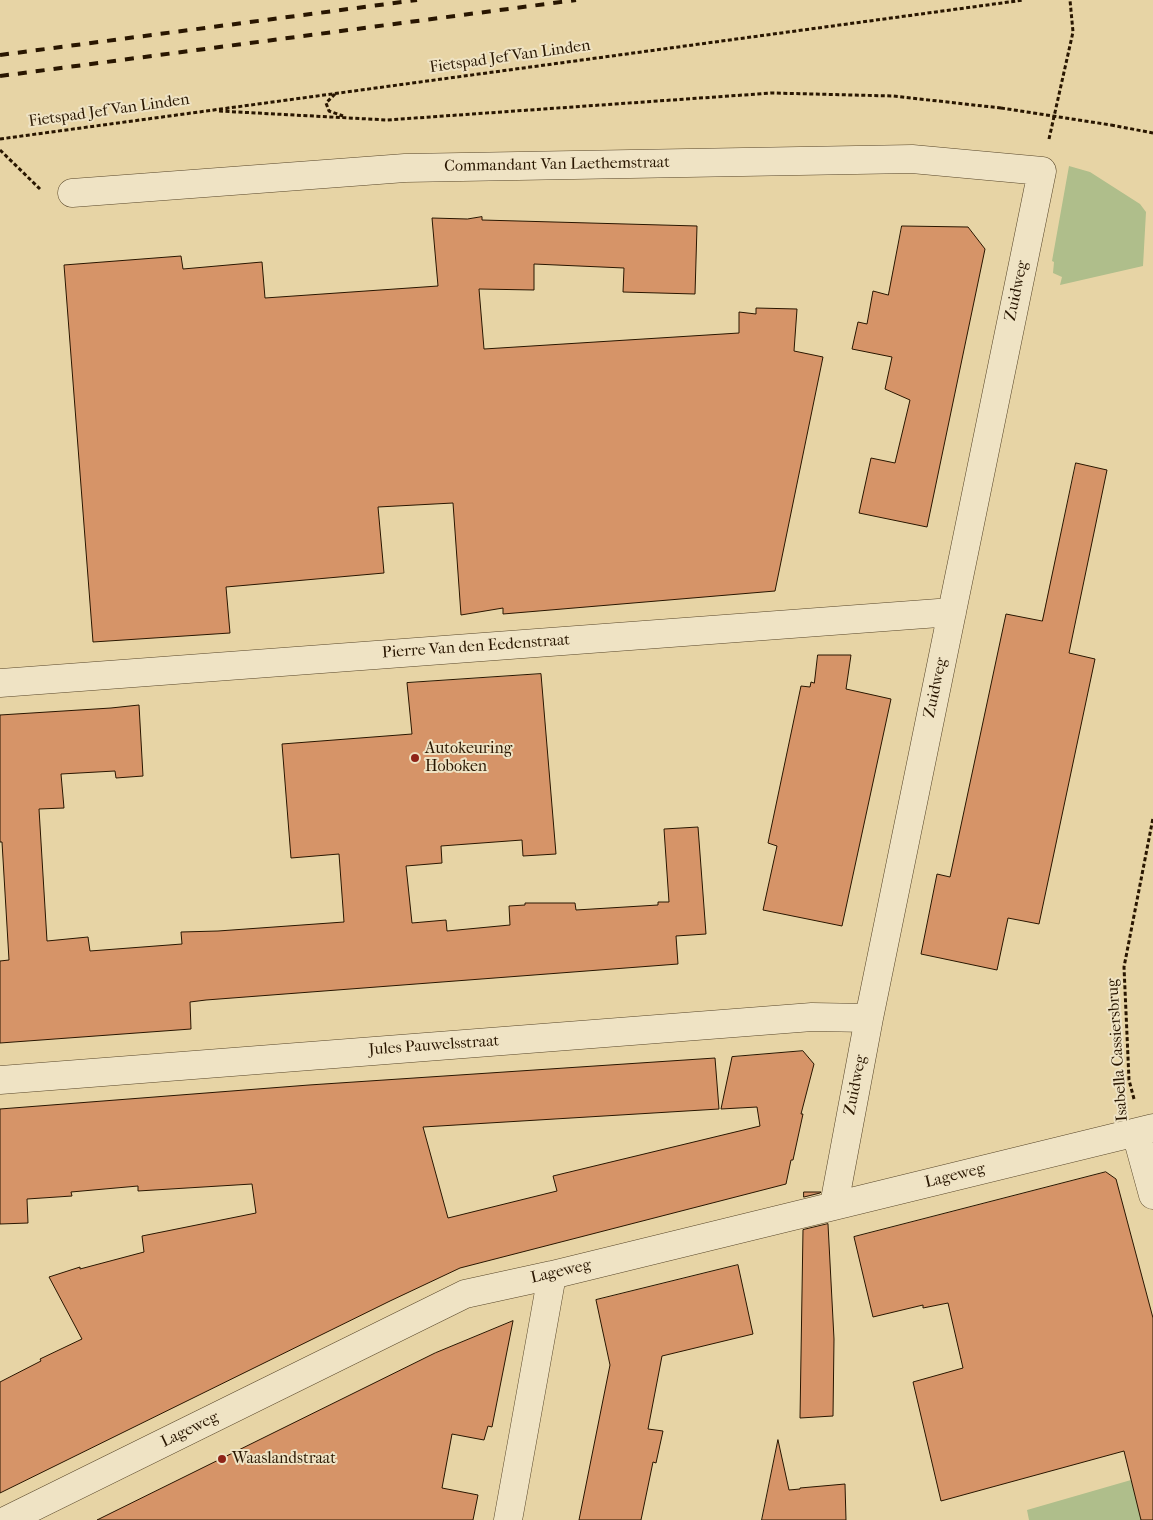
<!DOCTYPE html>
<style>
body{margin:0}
canvas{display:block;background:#e7d4a5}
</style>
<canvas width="1153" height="1520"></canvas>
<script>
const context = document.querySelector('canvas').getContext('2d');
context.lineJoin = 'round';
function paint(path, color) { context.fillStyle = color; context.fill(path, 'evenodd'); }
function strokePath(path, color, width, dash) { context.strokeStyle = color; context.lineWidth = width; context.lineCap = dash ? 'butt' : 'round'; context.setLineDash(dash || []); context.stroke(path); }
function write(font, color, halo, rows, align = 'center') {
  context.font = font + ' "IM FELL French Canon",serif'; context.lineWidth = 4; context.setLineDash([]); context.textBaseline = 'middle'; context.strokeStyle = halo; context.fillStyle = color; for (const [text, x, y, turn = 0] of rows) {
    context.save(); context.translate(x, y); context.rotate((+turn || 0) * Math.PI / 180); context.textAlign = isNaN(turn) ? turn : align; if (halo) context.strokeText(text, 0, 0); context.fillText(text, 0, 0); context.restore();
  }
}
const green = new Path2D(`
 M1069,166L1090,172L1140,204L1146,212L1143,266L1060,285L1062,277L1053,273L1054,262L1052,261Z
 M1131,1480L1142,1520H1029L1027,1510Z`);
const building = new Path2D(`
 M482,217V220L697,226L695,294L623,292L624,268L534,264V290L479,289L484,349L739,333V312L756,314V308L797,309L794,351L823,357L775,591L503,614V608L461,615L453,503L378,507L384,573L226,587L230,633L93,642L64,265L181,256L183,269L262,262L265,298L438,286L432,218L467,219Z
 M902,226L968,227L985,249L927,527L859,513L871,458L895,463L910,400L885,389L892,357L852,349L858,322L867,324L873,291L888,295Z
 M1076,463L1107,470L1069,653L1095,659L1039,924L1008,918L997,970L921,954L937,874L950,877L1006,614L1042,621Z
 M818,655H851L846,689L891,699L842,926L763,910L777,846L768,843L801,686L810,687L811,682L814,683Z
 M541,674L556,854L523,856L522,840L441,846L442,863L406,866L412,923L446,920L447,931L510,925L509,906L525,905V903H575L576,910L658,905V902H669L664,829L698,827L706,934L676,936L678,964L206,1000L190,1002L191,1029L0,1043V961L9,960L2,842H0V715L111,708L139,705L143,776L116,778L115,771L61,774L64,808L39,809L47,941L88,937L90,951L182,944L181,932L218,931L344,922L339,854L291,858L282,744L412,734L407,683Z
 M803,1051L814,1064L801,1114H803L793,1160H791L786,1184L460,1268L390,1301L0,1493V1382L41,1361L40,1359L82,1339L49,1277L80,1267V1269L144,1252L142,1236L256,1213L252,1184L138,1191V1186L71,1192L72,1196L27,1199L28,1223L0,1224V1109L309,1085L715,1058L719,1109L423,1127L448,1218L557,1191L553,1176L760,1126L757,1107L721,1109L732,1057Z
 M1106,1172L1116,1179L1153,1318V1520H1141L1124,1451L941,1501L913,1382L963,1368L948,1303L923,1308V1305L873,1317L854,1237Z
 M804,1192H821L820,1193L804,1197Z
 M828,1224L834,1339L833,1416L800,1418L803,1230Z
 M738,1265L753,1334L662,1356L648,1429L663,1431L656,1463L653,1462L641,1520H579L610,1365L596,1300Z
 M513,1321L492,1427L488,1426L484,1440L452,1434L442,1488L478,1495L473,1520H97L435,1353Z
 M778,1440L789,1490L800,1489V1488L845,1484L846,1520H762Z`);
const path = new Path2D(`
 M335,94L326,103L329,111L343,116
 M219,111L387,120L772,93L893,96L1001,108
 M1111,125L1153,133
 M0,139L1024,0
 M1049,139L1073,32L1070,0
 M0,150L40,189
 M1134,1099L1129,1080L1124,967L1153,818`);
const minor = new Path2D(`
 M72,193L405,168L912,159L1042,171L869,1018L834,1205
 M0,683L952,612
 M0,1080L812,1017L869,1018
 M1136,1133L1153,1195
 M7,1520L465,1294L552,1275L1153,1128
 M508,1520L552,1275`);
const rail = new Path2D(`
 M0,55L417,0
 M0,76L576,0`);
const pathBridge = new Path2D(`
 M1001,108L1111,125`);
const markers = [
 [415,758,5,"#8f2418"],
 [222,1459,5,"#8f2418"]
];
const streetNames = [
 ["Fietspad Jef Van Linden",510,57,-8],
 ["Fietspad Jef Van Linden",109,111,-8],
 ["Commandant Van Laethemstraat",557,165,-1],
 ["Zuidweg",1017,291,-78],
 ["Pierre Van den Eedenstraat",476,647,-4],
 ["Zuidweg",936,688,-78],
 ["Jules Pauwelsstraat",434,1046,-4],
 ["Isabella Cassiersbrug",1118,1050,-94],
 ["Zuidweg",856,1085,-79],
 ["Lageweg",955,1176,-14],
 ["Lageweg",561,1272,-13],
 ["Lageweg",190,1430,-26]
];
const poiNames = [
 ["Autokeuring",425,749],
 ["Hoboken",425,767],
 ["Waaslandstraat",232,1459]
];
paint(green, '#afbe8b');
paint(building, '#d69468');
strokePath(building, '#291600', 1);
strokePath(minor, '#584629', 29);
strokePath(path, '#291600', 3, [4, 2.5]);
strokePath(minor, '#efe3c4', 28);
strokePath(rail, '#291600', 4, [9, 9]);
strokePath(pathBridge, '#291600', 3, [4, 2.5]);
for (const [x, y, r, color] of markers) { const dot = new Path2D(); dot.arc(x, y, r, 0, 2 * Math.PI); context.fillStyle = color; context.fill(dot); strokePath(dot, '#efe3c4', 2); }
write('16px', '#291600', '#efe3c4', streetNames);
write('16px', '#291600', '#efe3c4', poiNames, 'left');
</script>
